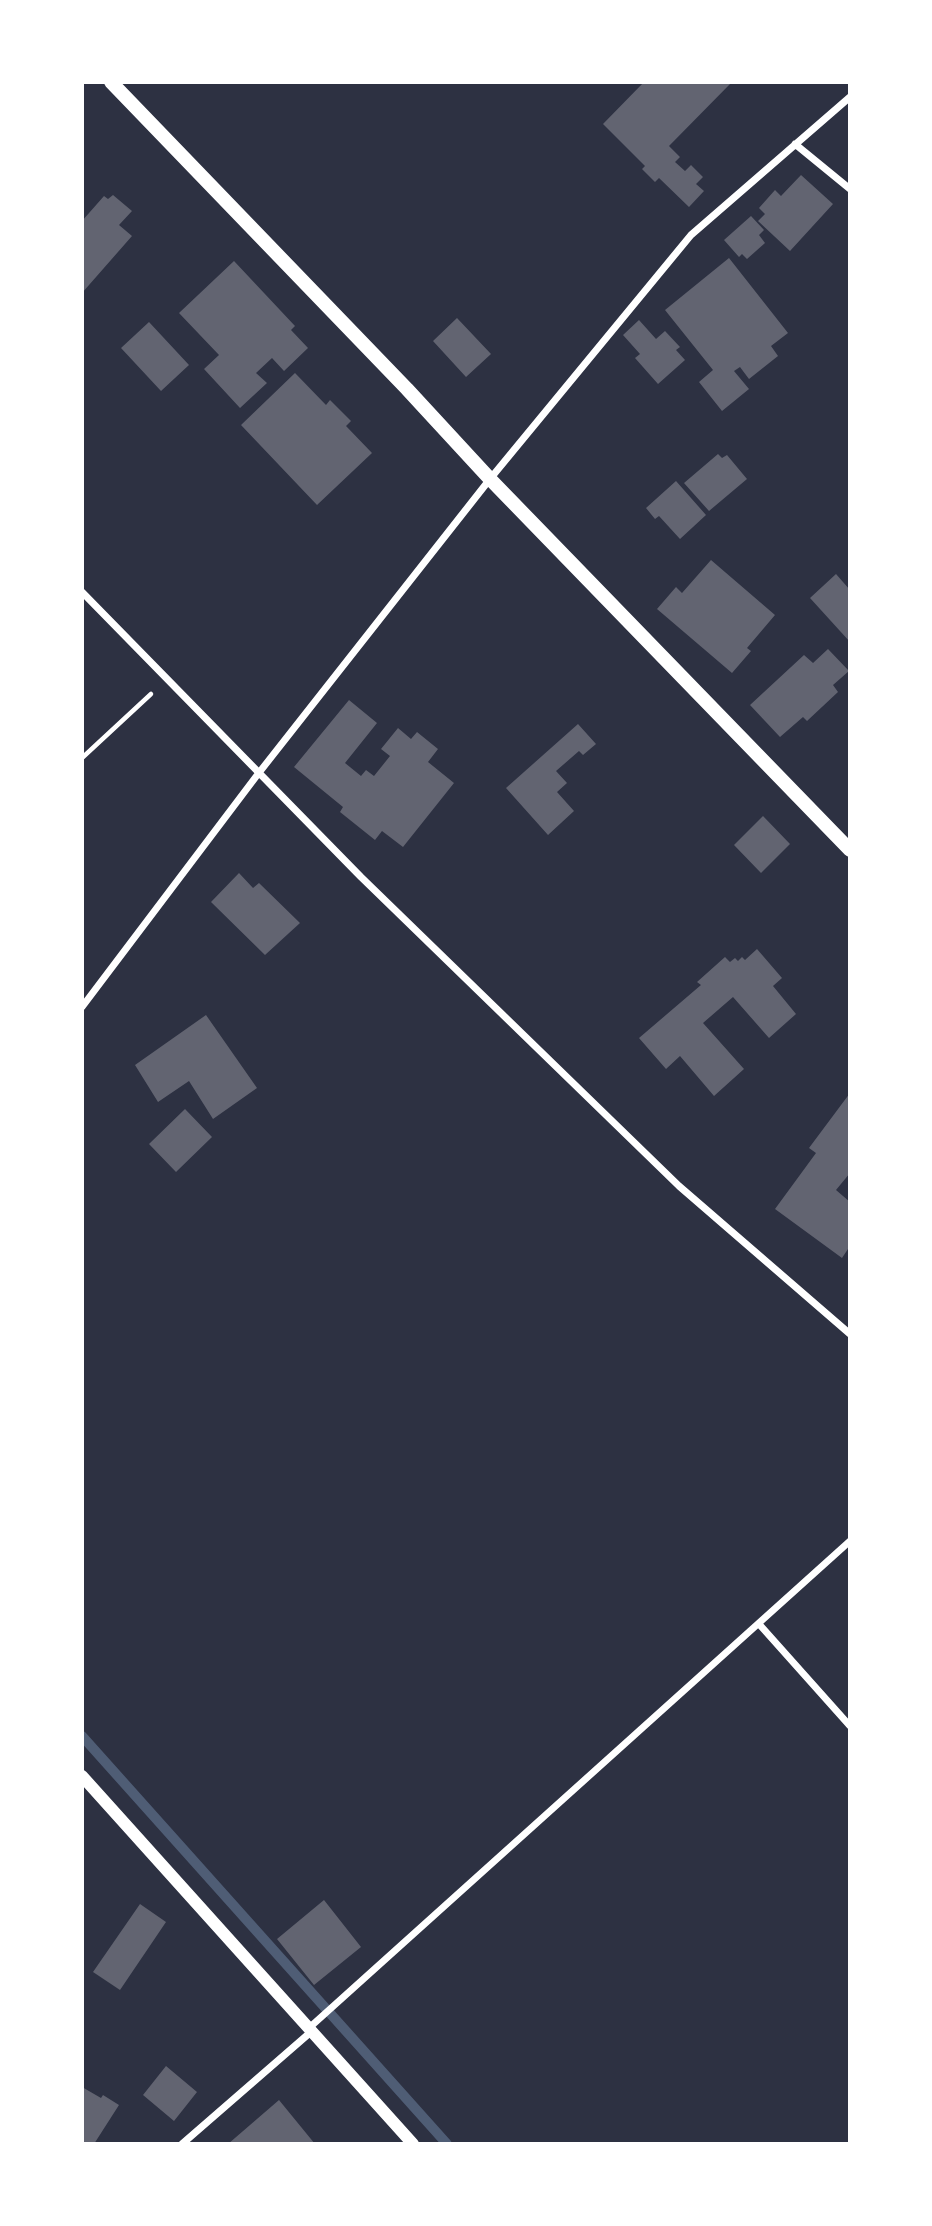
<!DOCTYPE html>
<style>
body{margin:0}
#map{position:relative;width:932px;height:2226px;overflow:hidden;background:#2d3142;font-family:"PT Sans",sans-serif}
canvas{display:block}
.frame{position:absolute;inset:0;border:84px solid #fff;pointer-events:none}
</style>
<div id="map">
<canvas width="932" height="2226"></canvas>
<div class="frame"></div>
</div>
<script>
const context = document.querySelector('canvas').getContext('2d');
context.lineJoin = 'round';
function strokePath(path, color, width, dash) { context.strokeStyle = color; context.lineWidth = width; context.lineCap = dash ? 'butt' : 'round'; context.setLineDash(dash || []); context.stroke(path); }
function paint(path, color) { context.fillStyle = color; context.fill(path, 'evenodd'); }
const stream = new Path2D(`
 M82,1736L447,2144`);
const building = new Path2D(`
 M644,82H732L669,146L680,157L675,162L685,171L691,165L703,177L696,184L704,191L689,207L659,178L655,182L642,169L645,166L603,124Z
 M801,175L833,204L790,251L758,221L765,214L759,208L775,190L781,196Z
 M113,195L132,211L119,225L132,236L82,293V221L104,196L108,199Z
 M751,216L764,230L759,235L765,243L747,259L742,254L739,257L724,240Z
 M729,258L788,333L771,346L778,356L749,379L740,367L734,371L749,389L722,411L699,382L713,370L665,310Z
 M234,261L295,326L291,330L308,348L284,371L272,358L256,373L267,383L240,408L204,369L219,355L179,313Z
 M457,318L491,354L466,377L433,341Z
 M639,320L656,339L665,331L680,347L676,350L685,360L658,384L635,358L640,354L623,335Z
 M149,322L189,365L161,391L121,348Z
 M295,373L326,405L330,400L351,421L346,426L372,453L317,505L241,425Z
 M718,454L722,458L727,455L747,479L709,511L684,483Z
 M676,481L706,515L680,539L659,516L655,519L646,508Z
 M711,560L775,615L747,648L751,651L732,673L657,609L676,587L682,593Z
 M836,574L850,590V642L810,598Z
 M828,649L849,671L833,685L838,692L807,721L803,717L780,737L750,705L804,655L813,663Z
 M349,700L377,723L345,763L361,776L366,770L374,776L390,756L381,749L398,728L411,739L417,732L438,749L428,762L454,783L403,847L382,831L375,840L340,812L343,807L294,767Z
 M578,724L596,744L583,755L579,751L556,771L567,783L557,792L574,811L548,835L506,788Z
 M763,816L790,844L761,873L734,845Z
 M239,873L253,888L259,883L300,923L265,955L211,902Z
 M757,949L782,978L773,986L796,1014L769,1038L733,997L703,1023L744,1069L714,1096L680,1056L666,1069L639,1038L701,985L697,982L725,957L730,962L735,958L738,961L742,957L745,960Z
 M206,1015L257,1088L213,1119L189,1081L158,1102L135,1065Z
 M850,1093V1173L836,1190L850,1202V1246L842,1258L775,1209L816,1153L809,1148Z
 M185,1109L212,1137L176,1172L149,1144Z
 M324,1900L361,1947L314,1985L277,1939Z
 M140,1904L166,1922L120,1990L93,1972Z
 M166,2066L197,2092L174,2121L143,2095Z
 M82,2087L101,2098L103,2095L119,2105L94,2144L84,2142L82,2144Z
 M279,2100L315,2144H228Z`);
const path = new Path2D(`
 M82,758L151,694`);
const minor = new Path2D(`
 M795,144L850,189
 M82,592L361,877L679,1186L850,1334
 M82,1007L258,774L490,479L691,235L850,97
 M759,1624L850,1726
 M309,2028L850,1541
 M182,2144L312,2031`);
const tertiary = new Path2D(`
 M82,1776L413,2144`);
const secondary = new Path2D(`
 M111,82L407,389L490,479L850,850`);
strokePath(stream, '#4f5d75', 10);
paint(building, '#626471');
strokePath(path, '#fff', 4.5);
strokePath(minor, '#fff', 7);
strokePath(tertiary, '#fff', 12);
strokePath(secondary, '#fff', 14);
</script>
